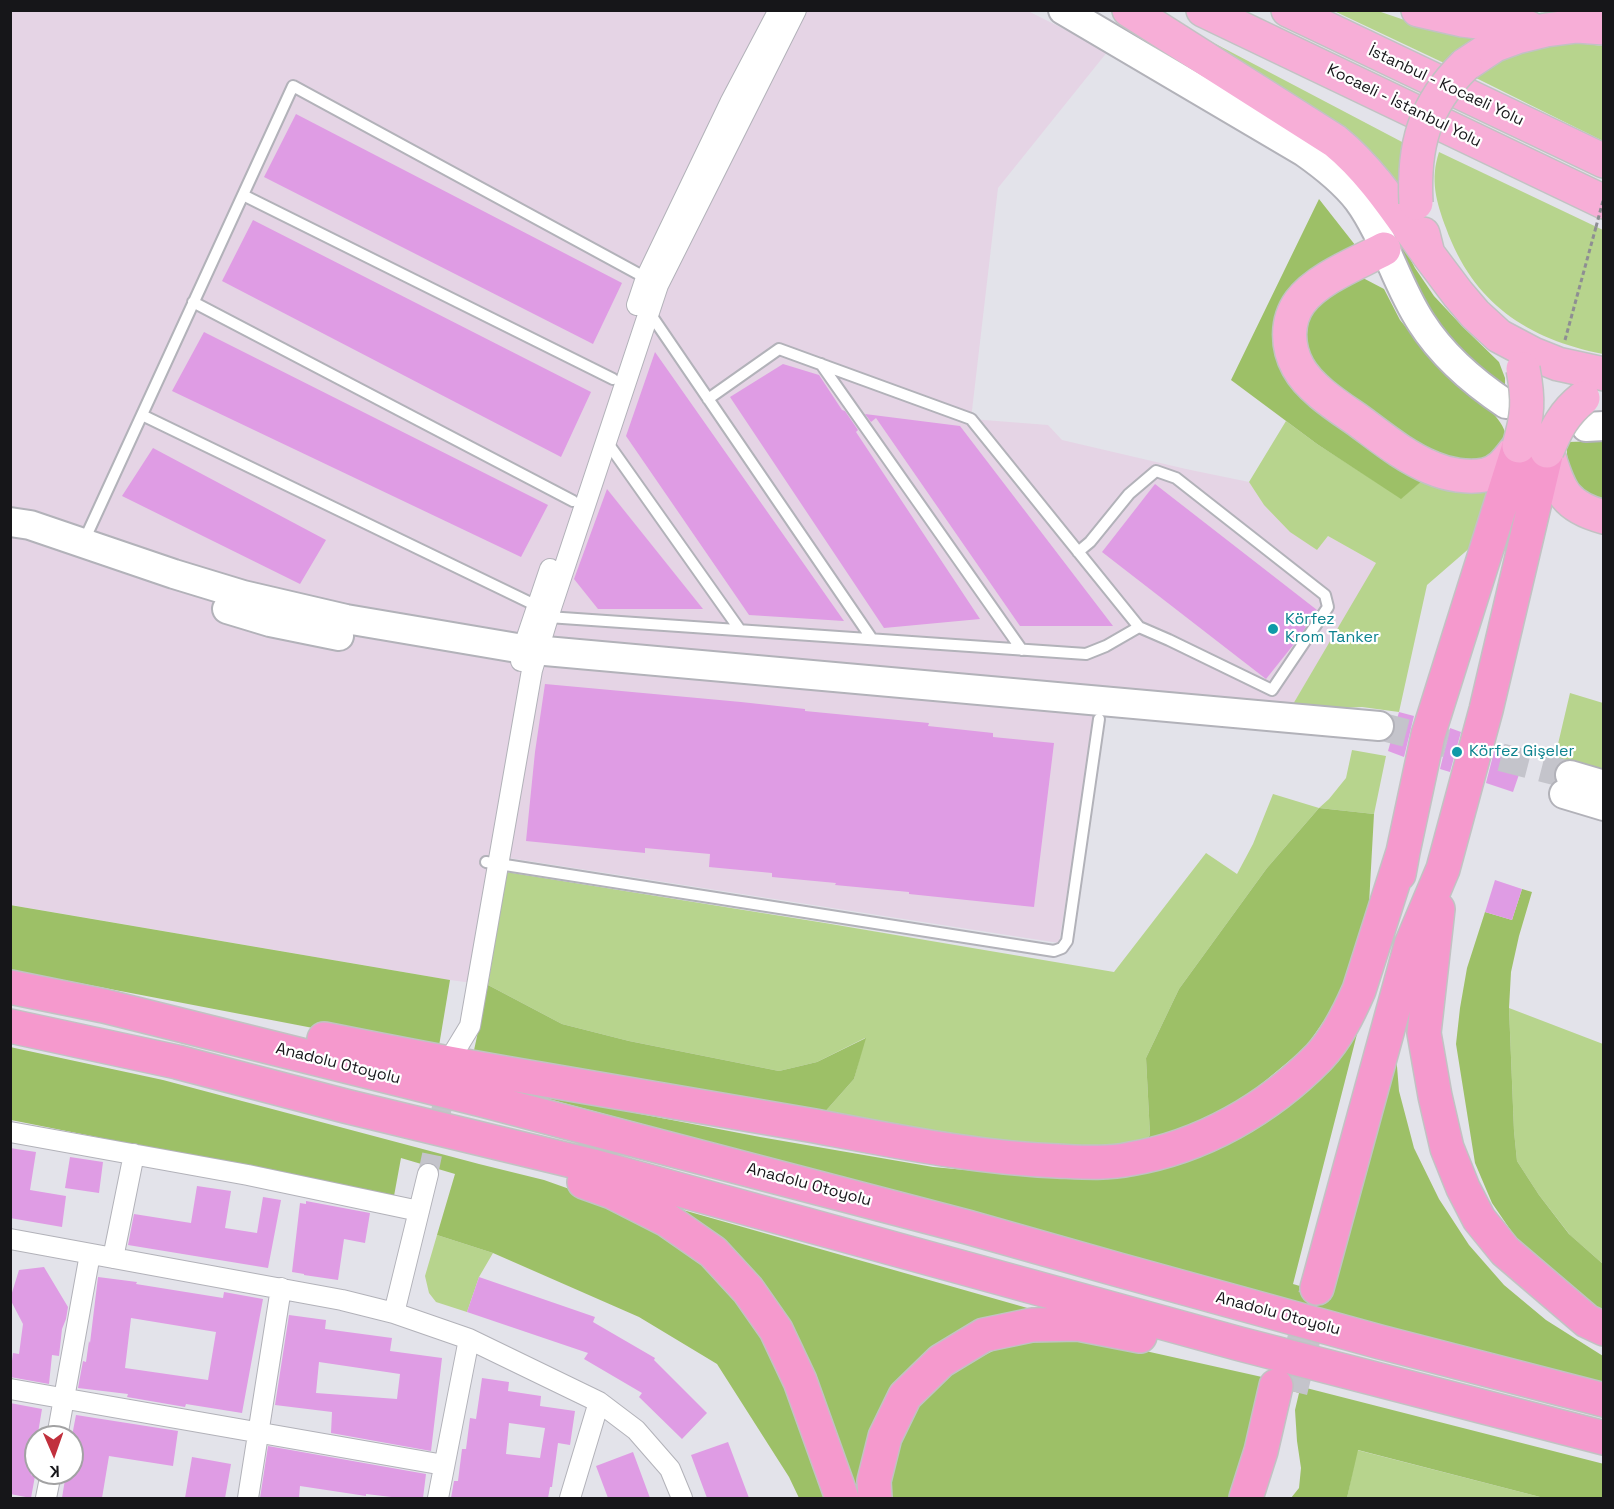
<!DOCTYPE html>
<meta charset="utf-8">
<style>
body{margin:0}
#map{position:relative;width:1614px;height:1509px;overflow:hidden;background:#e3e3ea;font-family:"Space Grotesk",sans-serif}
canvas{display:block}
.frame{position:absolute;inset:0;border:12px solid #161619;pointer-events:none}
.north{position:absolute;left:24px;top:1425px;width:60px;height:60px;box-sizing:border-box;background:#fff;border:2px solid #a2a2a3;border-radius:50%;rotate:178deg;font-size:16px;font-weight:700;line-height:24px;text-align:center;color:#161619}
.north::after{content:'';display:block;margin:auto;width:21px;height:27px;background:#c1303d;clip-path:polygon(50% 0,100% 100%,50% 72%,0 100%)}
</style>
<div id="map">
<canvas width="1614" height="1509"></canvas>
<div class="frame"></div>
<div class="north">K</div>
</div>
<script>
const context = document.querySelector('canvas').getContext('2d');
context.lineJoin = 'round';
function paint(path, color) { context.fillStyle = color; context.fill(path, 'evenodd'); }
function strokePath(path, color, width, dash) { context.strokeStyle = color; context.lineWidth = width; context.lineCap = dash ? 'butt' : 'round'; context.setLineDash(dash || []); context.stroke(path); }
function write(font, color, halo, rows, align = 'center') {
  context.font = font + ' "Space Grotesk",sans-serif'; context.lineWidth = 4.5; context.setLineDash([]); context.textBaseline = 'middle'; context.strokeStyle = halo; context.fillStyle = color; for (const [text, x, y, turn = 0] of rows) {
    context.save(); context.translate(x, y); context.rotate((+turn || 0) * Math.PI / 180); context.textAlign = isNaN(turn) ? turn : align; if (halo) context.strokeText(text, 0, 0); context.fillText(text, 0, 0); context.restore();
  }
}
const industrial = new Path2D(`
 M10,11H1028L1108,51L998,188L971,419L1048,425L1062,440L1186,469L1249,482L1264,505L1317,550L1328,536L1376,563L1355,602L1289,711L1099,695L1059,943L509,858L488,985L450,980L11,905Z`);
const green = new Path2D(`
 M1153,11L1404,143L1402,204Z
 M1334,11H1378L1425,27L1470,35L1475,40L1444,63Z
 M1577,43L1603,46V141L1476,78C1511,48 1532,46 1577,43Z
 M1439,152L1603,230V354C1527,339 1473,303 1446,228C1436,201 1430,180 1439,152Z
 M1286,421L1317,444L1401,498L1429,475L1495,481L1472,546L1427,585L1399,712L1362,707L1289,711L1376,563L1328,536L1317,550L1290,532L1264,505L1249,482Z
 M1570,693L1603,703V776L1571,764L1554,761Z
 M1352,750L1386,756L1374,814L1319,808L1267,868L1179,989L1146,1058L1150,1135L1145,1141L1118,1148L1049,1149L823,1114L854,1079L865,1038L817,1062L779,1071L629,1041L562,1024L488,985L506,872L825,923L1114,972L1206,853L1237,874L1253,844L1273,794L1319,808L1329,799L1346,778Z
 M1509,1008L1603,1044V1264L1570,1235L1539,1195L1517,1161L1514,1131Z
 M437,1235L493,1253L479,1277L467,1312L436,1302L429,1293L425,1276Z
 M1357,1450L1544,1498H1347Z`);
const forest = new Path2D(`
 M1319,199L1359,250L1282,345L1429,475L1401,499L1317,444L1231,380Z
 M1386,212L1415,268L1434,296L1463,327L1499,362L1505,378V394L1463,355L1421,300L1397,251Z
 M1349,277L1363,278L1384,289L1400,320L1419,343L1492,412C1510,433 1510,440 1492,461L1446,465L1310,370L1300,323L1305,309Z
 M1603,441V506L1581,496C1571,475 1566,466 1567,442Z
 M1319,808L1374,814L1369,904L1361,940L1350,974L1330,1012L1306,1047L1241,1101L1191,1127L1145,1141L1150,1135L1146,1058L1179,989L1267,868Z
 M1522,889L1532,892L1519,936L1511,972L1509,1008L1514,1131L1517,1161L1539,1195L1569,1234L1603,1264V1318L1516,1238L1492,1203L1475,1163L1456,1044L1460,1008L1467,968L1485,912L1512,920Z
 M10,905L450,980L438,1052L11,970Z
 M488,985L562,1024L629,1041L779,1071L817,1062L866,1038L854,1079L823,1114L473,1055Z
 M1357,1034L1293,1284L1324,1293L1396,1054L1399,1091L1414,1148L1439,1199L1469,1245L1504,1285L1546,1320L1603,1356V1383L1286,1302L837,1176L511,1089L760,1137L933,1167L1020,1175L1080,1177L1333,1064Z
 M10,1047L163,1080L479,1164L544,1180L609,1203L680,1239L760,1321L832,1498H799L789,1477L717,1364L639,1317L493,1253L437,1235L455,1174L401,1158L394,1196L11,1120Z
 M669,1206L1052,1315L1002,1322L872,1426L863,1453L861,1498H855L813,1390Z
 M1034,1341H1074L1123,1346L1271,1379L1604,1464L1603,1498H1544L1358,1450L1347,1498H1291L1299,1488L1301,1468L1297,1441L1295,1410L1299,1393L1271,1385L1236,1498H889V1469L910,1416L931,1389L964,1365L999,1348Z`);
const building = new Path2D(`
 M296,114L622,283L593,344L264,177Z
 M253,220L591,392L561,457L222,281Z
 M204,332L548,505L521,557L172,391Z
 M655,352L844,621L749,615L626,436Z
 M783,364L819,375L842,410L845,411L858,430L856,432L980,619L884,628L730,397Z
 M865,414L960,426L1113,626H1020L876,418L871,422Z
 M153,448L326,540L300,584L122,496Z
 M1155,484L1317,610L1298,639L1266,679L1102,552Z
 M607,489L703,609H598L574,579Z
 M545,684L741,702L805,709V711L929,723L928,726L993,733V737L1054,743L1034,907L909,894V892L835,885L836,883L772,877V873L709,867L710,854L645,848V853L526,841L535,752Z
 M1399,712L1414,716L1404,757L1388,751Z
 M1450,728L1461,732L1450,772L1440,769Z
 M1496,744L1526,754L1513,792L1486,783Z
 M1495,880L1522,889L1512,920L1485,912Z
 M10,1148L36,1152L30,1190L66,1196L62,1227L10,1218Z
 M70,1157L103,1162L99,1193L65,1188Z
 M197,1186L231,1191L225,1228L257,1233L263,1197L281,1200L268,1268L128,1245L134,1214L191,1223Z
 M306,1201L370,1213L365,1243L344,1239L338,1280L304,1275V1274L292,1272L300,1203L306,1204Z
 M44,1267L68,1307L66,1319L62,1329L59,1356L52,1355L49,1384L10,1377L13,1353L19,1354L23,1324L10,1299L19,1270Z
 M98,1277L137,1282L136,1284L223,1298L224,1292L263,1299L242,1413L186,1404L185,1407L127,1397L128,1394L78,1388L83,1361L86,1362L89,1341L90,1343ZM131,1318L216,1332L208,1380L125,1368Z
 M479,1277L595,1317L593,1322L655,1358L654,1360L707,1413L682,1439L639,1397L642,1393L584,1359L588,1353L467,1312Z
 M289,1315L326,1320L325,1329L392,1338L390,1351L442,1358L431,1451L331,1433L332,1412L275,1405ZM319,1362L400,1374L397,1399L316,1393Z
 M482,1378L509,1382L508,1391L541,1396L540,1406L575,1411L570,1445L558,1443L552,1487H550L548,1498H451L454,1481H458L462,1449H466L470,1418L476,1419ZM509,1423L545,1428L540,1458L506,1454Z
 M10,1403L42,1409L31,1475L35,1476L31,1498L10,1494Z
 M76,1415L178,1431L173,1466L109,1456L102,1498H62L66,1473H72V1436Z
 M728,1442L749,1498H707L691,1455Z
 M268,1446L426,1474L423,1498H400L366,1494V1496L300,1486L299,1498H260Z
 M633,1452L650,1498H608L596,1466Z
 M192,1457L231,1464L225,1498H185Z`);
const minorTunnel = new Path2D(`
 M428,1174L447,1083`);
const secondaryTunnel = new Path2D(`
 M1379,726L1570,775`);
const motorwayTunnel = new Path2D(`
 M1291,1391L1315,1294`);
const path = new Path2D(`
 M1565,340L1596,227`);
const service = new Path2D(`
 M243,195L613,379
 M193,302L573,501
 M649,312L872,639
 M821,364L1022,650
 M708,399L779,349L971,419L1139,627L1169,640L1272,690L1328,607L1325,595L1176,478L1156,471L1129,494L1090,542L1078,552
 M142,415L537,606
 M607,442L740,630
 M83,543L293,86L646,278
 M548,617L1086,654L1106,646L1139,627
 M486,862L1054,951L1062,948L1067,941L1099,719`);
const minor = new Path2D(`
 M637,305L646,278L730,103L779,10
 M521,661L523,649L550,569
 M453,1054L470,1026L532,670L548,617L658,285L796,10
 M10,1132L248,1175L419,1211
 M10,1239L342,1300L394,1313L469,1339L599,1402L636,1430L670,1469L682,1498
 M113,1258L134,1154
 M394,1313L428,1174
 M10,1389L444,1465
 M57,1437L90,1254
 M46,1498L51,1473
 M248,1498L281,1288
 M438,1498L469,1339
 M570,1498L599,1402`);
const secondary = new Path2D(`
 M1063,10L1304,152C1324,166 1343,181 1358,200C1385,237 1396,284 1421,322C1442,355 1473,382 1506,404
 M1586,427L1604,426
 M10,522L30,525L174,574L243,595L346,619L523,649L1379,726
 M227,609L270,622L339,636
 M1570,775L1604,785
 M1564,794L1604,806`);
const trunk = new Path2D(`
 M1129,10L1335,141C1373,172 1399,214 1428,254
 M1203,10L1604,202
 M1288,10L1604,161
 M1418,10L1462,20L1529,28
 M1465,65L1495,45L1517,37L1546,30L1577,26L1604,28
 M1423,234L1428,254L1458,294L1475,314L1499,336L1533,354L1558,364L1604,374
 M1384,249C1358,263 1318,278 1300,302C1286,321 1287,347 1298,367C1310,389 1339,407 1359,421C1382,438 1405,457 1432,468C1448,475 1468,478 1485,475C1502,471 1509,458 1519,446
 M1547,451C1559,488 1562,506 1604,517`);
const motorway = new Path2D(`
 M1399,874L1403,852L1428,735L1519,446
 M1438,909L1424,1033L1435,1096L1447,1148L1463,1188L1479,1219L1505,1251L1587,1321L1604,1329
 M10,987L104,1006L482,1100L967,1227L1119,1270L1380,1342L1604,1400
 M10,1026L177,1062L345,1106L593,1166L1240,1344L1604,1438
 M324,1039C384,1051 445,1063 505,1073C606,1091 708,1107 809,1125C891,1140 974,1158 1058,1161C1081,1162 1107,1164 1130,1159C1202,1147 1268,1109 1319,1057C1337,1038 1349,1013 1359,990L1403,852
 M584,1182L612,1192L667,1220L713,1252L748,1290L776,1330L800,1381L842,1498
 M1317,1288L1411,945L1443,869L1486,710L1547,451
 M875,1498L874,1481L885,1437L905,1396L941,1361L984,1335L1032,1325L1078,1324L1140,1336
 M1246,1498L1261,1451L1276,1386`);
const pathBridge = new Path2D(`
 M1596,227L1604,197`);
const trunkBridge = new Path2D(`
 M1416,203C1413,146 1424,105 1465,65
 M1519,446C1528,415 1529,400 1523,369
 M1547,451C1556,429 1564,413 1583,398`);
const markers = [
 [1273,629,6,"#0f9aa8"],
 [1457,752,6,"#0f9aa8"]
];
const streetNames = [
 ["İstanbul - Kocaeli Yolu",1446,86,25],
 ["Kocaeli - İstanbul Yolu",1404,106,26],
 ["Anadolu Otoyolu",338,1064,14],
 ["Anadolu Otoyolu",809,1185,15],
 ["Anadolu Otoyolu",1278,1314,15]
];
const cultureNames = [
 ["Körfez",1285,620],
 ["Krom Tanker",1285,638],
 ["Körfez Gişeler",1469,752]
];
paint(industrial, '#e5d4e5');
paint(green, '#b7d48d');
paint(forest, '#9dc067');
paint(building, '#df9ce4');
strokePath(minorTunnel, '#c4c4cb', 20, [20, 10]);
strokePath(secondaryTunnel, '#c4c4cb', 28, [28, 14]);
strokePath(motorwayTunnel, '#c4c4cb', 33, [33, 16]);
strokePath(service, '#b2b2b9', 14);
strokePath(minor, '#b2b2b9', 22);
strokePath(secondary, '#b2b2b9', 32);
strokePath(trunk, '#c2c2c3', 36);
strokePath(motorway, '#c2c2c3', 36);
strokePath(path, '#8e8e93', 3, [4.5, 3]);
strokePath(service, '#fff', 10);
strokePath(minor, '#fff', 20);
strokePath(secondary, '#fff', 28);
strokePath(trunk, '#f7aed7', 33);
strokePath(motorway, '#f599cd', 33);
strokePath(trunkBridge, '#c2c2c3', 36, []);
strokePath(pathBridge, '#8e8e93', 3, [4.5, 3]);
strokePath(trunkBridge, '#f7aed7', 33);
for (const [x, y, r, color] of markers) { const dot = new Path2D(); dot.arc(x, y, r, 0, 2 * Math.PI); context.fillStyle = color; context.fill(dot); strokePath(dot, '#fff', 2); }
write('16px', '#161619', '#fff', streetNames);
write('16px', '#0d838f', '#fff', cultureNames, 'left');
</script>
